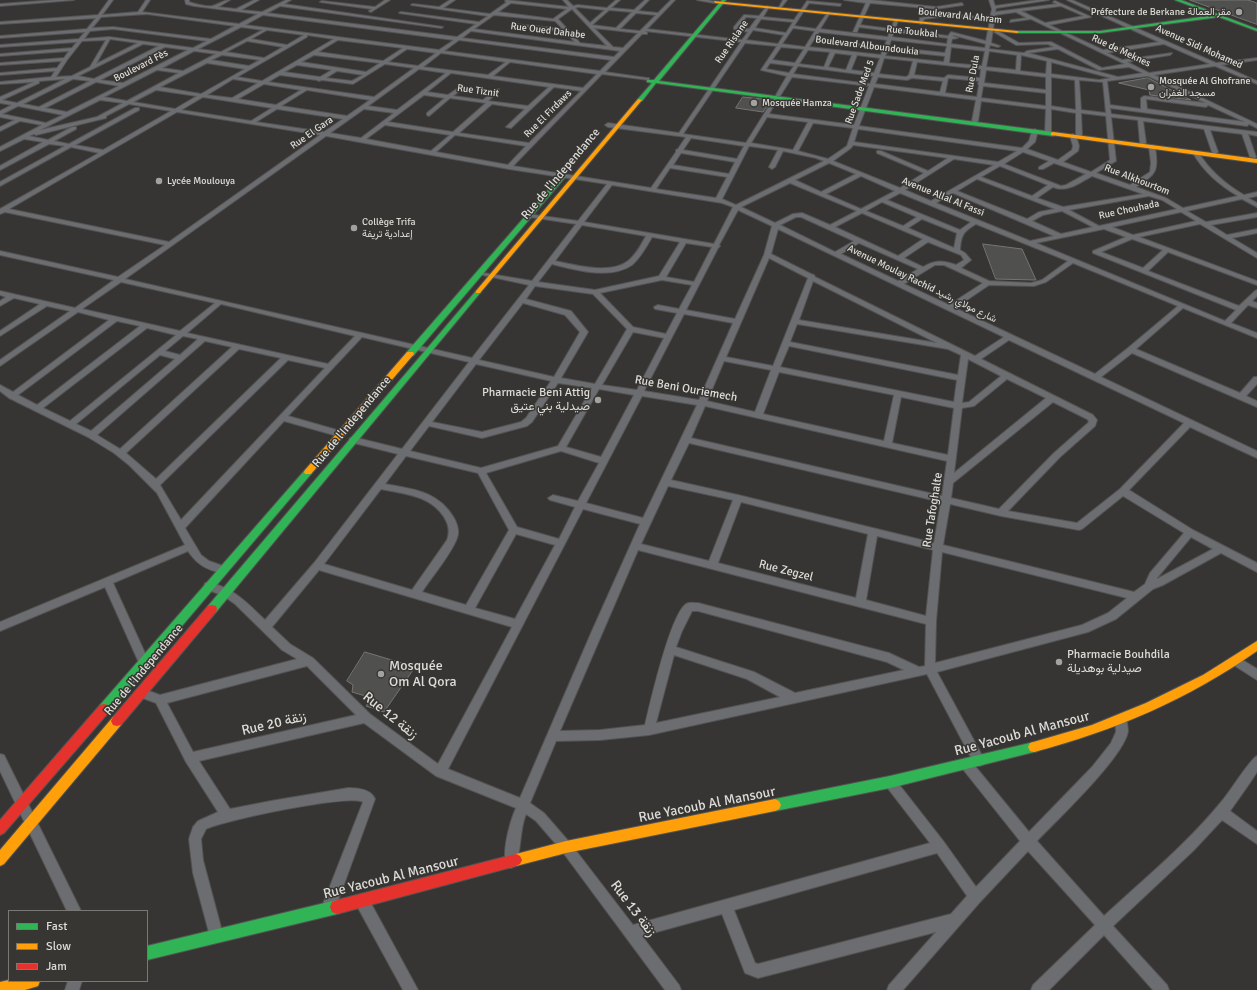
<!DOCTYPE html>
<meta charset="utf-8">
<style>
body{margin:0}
#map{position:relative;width:1257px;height:990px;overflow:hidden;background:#363533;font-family:Signika,sans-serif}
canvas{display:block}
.legend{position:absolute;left:8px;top:910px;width:140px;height:72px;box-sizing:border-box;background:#373632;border:1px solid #797875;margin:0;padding:5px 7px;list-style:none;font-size:12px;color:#dddcd9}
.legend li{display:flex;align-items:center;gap:8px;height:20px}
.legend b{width:20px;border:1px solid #797875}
</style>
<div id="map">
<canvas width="1257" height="990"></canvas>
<ul class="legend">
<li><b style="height:5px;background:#30b455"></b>Fast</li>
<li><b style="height:5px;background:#ff9f0a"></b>Slow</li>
<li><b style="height:5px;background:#e5322d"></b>Jam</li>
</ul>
</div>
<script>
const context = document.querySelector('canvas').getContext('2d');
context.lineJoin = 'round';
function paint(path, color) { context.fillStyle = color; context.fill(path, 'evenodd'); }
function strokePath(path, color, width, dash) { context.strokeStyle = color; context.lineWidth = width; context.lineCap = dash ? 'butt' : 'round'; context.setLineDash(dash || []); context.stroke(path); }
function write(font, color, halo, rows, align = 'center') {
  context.font = font + ' Signika,Vazirmatn,sans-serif'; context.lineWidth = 3; context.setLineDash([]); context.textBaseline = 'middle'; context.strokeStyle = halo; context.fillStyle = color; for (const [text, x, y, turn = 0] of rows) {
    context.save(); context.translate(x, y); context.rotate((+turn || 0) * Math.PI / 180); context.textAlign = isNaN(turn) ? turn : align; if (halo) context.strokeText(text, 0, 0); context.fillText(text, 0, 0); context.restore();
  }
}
const building = new Path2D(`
 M1190,0H1248L1257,3V24Z
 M1148,78L1191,100L1150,95L1149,90L1119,83Z
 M743,97L771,100L763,112L736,108Z
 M983,244L1022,249L1036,280L996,279Z
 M365,652L415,667L384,712L366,706L372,698L352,692L353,685L347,681Z`);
const street = new Path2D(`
 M55,0H74L0,6V4Z
 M109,0H113L102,15L138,12L146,0H150L142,12L239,24L258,14L194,6L186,4L185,0H189V2C196,4 205,7 212,6C218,5 223,0 230,0L218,7L236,9L254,0H259L241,10L262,12L286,0H291L284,4L443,27L441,28L280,6L267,13L457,37L476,24L399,13L401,12L479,22L488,16L411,5L413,4L439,7L450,0H455L443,8L490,14L507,2L505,1L506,0L569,7L563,0H567L573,6L578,5L607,8L616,0H620L611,8L634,10L645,0H649L638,11L658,13L671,0H675L647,29L742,40L748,32L734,29V27L744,15L759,16L767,6L769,7L763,17L794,20L807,1L841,4L840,6L809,3L794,26L816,29L828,12L830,13L820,29L888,37L890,31L859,27L857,32H853L866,3L844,0H871L936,7L962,3L963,5L936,9L870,3L860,25L891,29L894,21L896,20L898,21L895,29L948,36L951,32L986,41L990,20L948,16L924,19L923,23L921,24L919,23L920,18L948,14L990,18L992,9L989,0H993L995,6L1038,0H1049L996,8L995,12L1057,4L1053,2L1055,1L1091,17L1049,25L1103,50L1159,42L1067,0H1072L1216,63L1257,58V60L1221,65L1257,81V84L1215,66L1154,75L1257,124V128L1249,124L1247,126L1110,108L1111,114L1257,132V136L1248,134L1256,157L1255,158L1250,157L1242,134L1210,130L1218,152L1215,154L1212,152L1204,129L1143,121L1146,143L1143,145L1140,143L1138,120L1111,117L1116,161L1096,173L1130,185L1150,172L1151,163L1149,147L1152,145L1155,147C1159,172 1156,174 1136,187L1166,198L1183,208L1238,196C1219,185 1204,172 1193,153L1196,151L1198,152C1210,171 1225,184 1244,195L1257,192V196L1248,198L1257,203V207L1242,199L1187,211L1206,222L1257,213V217L1211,225L1227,235L1257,229V233L1232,238L1257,253V258L1200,224L1139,237L1257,281V285L1168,252L1148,271L1239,306L1255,291L1257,290V296L1252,301L1257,303V308L1248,305L1231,323L1257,333V338L1183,308L1136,349L1240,393L1254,377H1257V384L1246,396L1257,401V407L1132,353L1101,377L1257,451V458L1190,427L1129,490L1193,530L1257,563V572L1221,553L1163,585L1153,589L1116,619L1088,632L937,672L985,761L983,765L979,766L975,765L927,674L649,735L600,740L556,741L530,803L544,813L570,843L633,925L930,843L886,786L884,782L886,778L890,776L894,778L944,842L976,887L1020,841L962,768L960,764L962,760L966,759L970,760L1029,832L1092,767L1111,743L1116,732L1115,720L1117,716L1121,715L1125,716C1127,721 1128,727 1128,731C1125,756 1056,821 1037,841L1104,916C1144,879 1188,843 1222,801C1229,793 1251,758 1257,756V772L1247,787L1230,811L1257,831V844L1222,820L1194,850L1113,926L1167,985L1169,990H1153L1104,935L1049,990H1031L1033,985L1095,925L1028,851L980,902L903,990H887L889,985L936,932L758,978L745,973L722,914L642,936L679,985L681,990H665L562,851L536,821L526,814C519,831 522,850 515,866L511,868L507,866C501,854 510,821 516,808L436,776L364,723L199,761L230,809L271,801L348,788C358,788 371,789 375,799L335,909L333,914L328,916L323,914L321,909L363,802C349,794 225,820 206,829L201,839L203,860L223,935L221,940L216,942L211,940L193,873L189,839L193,827L198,821L218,812L186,762L156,703L137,696L135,693L137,690L141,688L160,695L297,659L282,650L235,604L222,595L205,589L204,586L205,583C210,582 213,583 218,585C238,592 250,606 265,620L314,563L398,454L350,442L349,440L350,438L353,437L402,449L469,362L362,337L288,416L344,432L345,434L344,436L341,437L284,421L185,528L201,555L209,561L226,567L228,570L226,573L223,574C207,569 198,566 188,551L113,583L149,662L148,665L144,667L140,665L105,587L0,631V622L185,545L157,493L129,465L114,453L88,437L9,398L0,391V385L13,392L109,320L78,312L0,366V360L70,311L47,306L0,336V331L40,304L14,298L0,306V301L6,297L0,295V291L75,308L114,280L0,255V251L118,277L165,245L5,212L0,214V209L99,153L71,147L0,186V182L65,146L49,144L0,170V166L43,142L24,139L0,151V147L42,125L20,121L0,131V127L15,120L0,117V111L12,105L0,103V97L34,82L0,84V82L51,77L55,71L0,75V73L57,68L62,61L0,65V63L64,58L69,51L0,56V54L72,48L77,42L0,47V45L79,39L85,32L0,38V36L87,29L96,18L0,24V22L98,15ZM511,3L567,9L553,19L498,12ZM1061,6L1084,16L1045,23L1021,11ZM578,7L605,10L590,23L575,8ZM572,9L607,46L580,43L558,19ZM609,10L632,12L616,28L592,25ZM1016,12L1027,18L1011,20L1010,22L1031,19L1125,64L1102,68L1051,42L1019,43L996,30L994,32L1016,45L1048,44L1054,47L1027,51L1024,53L989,49L990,45L998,47L1000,46L991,43L995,15ZM636,13L656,15L640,31L620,29ZM147,14L235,26L211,39L113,27L92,28L101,17ZM263,15L454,40L439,50L245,25ZM494,15L555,21L563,29L514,24L512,25L565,32L575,42L474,29ZM746,17L757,18L749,29L739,27ZM761,19L793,22L786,33L755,28ZM241,27L263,30L221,52L198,49ZM594,28L638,33L623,48L613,47ZM793,28L815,31L805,47L782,44ZM113,29L207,41L193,48L109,37L84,39L90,31ZM267,30L304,35L287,45L251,39ZM753,30L784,35L778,44L746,40ZM471,31L620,51L614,57L462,38ZM645,31L741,42L679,133L608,123L605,125L608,127L686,137L678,149L676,150V152L651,188L513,166L602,74L649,80V78H647L605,72L642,34H647V32ZM819,32L887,40L884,47L849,43L847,44L883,49L881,55L809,47ZM894,32L948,38L947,44L892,37ZM307,35L334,39L262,81L237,77L307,37ZM953,35L986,44L985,48L951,44L952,39L958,38L953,36ZM110,39L138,43L96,64ZM106,40L90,67L72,76L56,77L67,60L82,41ZM338,40L403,48L383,61L318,52ZM459,40L611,60L600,71L444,51ZM891,40L947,46L945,53L889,47ZM247,41L283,47L264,58L226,52ZM745,43L777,46L761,70L787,76L776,95V96H780L792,77L869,86L854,125L769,114L778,98L776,97L774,98L746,143L683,134ZM143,44L159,46L94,79L78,76ZM1164,44L1210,64L1149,73L1127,62L1170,55L1172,53L1122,60L1107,53ZM165,47L188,50L123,83L100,80ZM781,47L804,49L795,63L772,60ZM951,47L985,51L982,66L949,63ZM407,49L436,53L418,66L388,62ZM1058,49L1099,70L1129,67L1143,73L1118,77L1028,53ZM808,50L830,52L824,67L799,64ZM888,50L945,56L944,62L885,56ZM194,51L216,54L183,71L162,68ZM989,51L1017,55L1016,70L986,67ZM441,53L506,62L488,75L423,67ZM835,53L852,55L846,70L828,67ZM222,55L260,60L249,66L211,60ZM314,55L380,63L366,72L301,62ZM857,55L880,58L874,73L851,70ZM1021,55L1047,61L1046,74L1020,71ZM884,58L913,61L909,75L906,77L879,74ZM510,62L597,74L583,88L493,76ZM917,62L981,69L980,78L948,75L944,78L914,75ZM1051,62L1111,78L1099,80L1051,74ZM207,63L245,69L201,94L160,87ZM770,63L794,66L789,73L766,69ZM385,64L414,68L374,97L268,82L280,75L317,80L319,81L322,80L353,84ZM297,65L332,70L320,77L284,72ZM798,66L873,76L870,84L793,74ZM419,69L446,73L397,110L368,106ZM157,70L179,73L127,101L104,97ZM986,70L1046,77V90L984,83ZM337,71L363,75L352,81L326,78ZM451,73L549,87L528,106L488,101L499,91V89H497L483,100L453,96L463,88V87L461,86L448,95L427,92ZM1148,76L1206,103L1144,96L1141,98V109L1110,105L1107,81ZM878,77L907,80L912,78L943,81L940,92L875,84ZM1051,77L1075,80L1076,110L1051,106ZM948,78L979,81L978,84L979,85L977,97L945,93ZM65,79L17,103L2,100L39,83V81ZM73,79L90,81L39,107L23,104ZM233,79L258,83L232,98L207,95ZM1079,80L1103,82L1106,113L1081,110ZM96,82L119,86L67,112L45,108ZM264,84L301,90L276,105L238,99ZM983,86L1046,93V106L981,98ZM554,87L581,91L529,143L459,133L492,104L525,109L506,127L511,128ZM874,87L976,100L972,121L975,123L978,121L981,101L1046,109L1045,133L1048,135L1051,133V109L1076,113V135L1079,137L1082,135L1081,113L1106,116L1110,160L1091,172L1063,162L1078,151L1079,146L1076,136L1073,134L1070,136L1073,146L1072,150L1058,160L1027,149L1035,142L1038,131L1035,129L1032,131L1029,141L1022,148L859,126ZM156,90L197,96L175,109L133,102ZM307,90L370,100L347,116L281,106ZM424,95L445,98L427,113V115L429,116L450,98L486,103L453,132L388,122ZM203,97L272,108L251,121L181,110ZM1146,99L1206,107L1208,105L1245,122L1147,109ZM100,100L123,103L97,117L40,130ZM129,104L171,111L103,150L75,145L139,110V108H135L69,144L54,141L76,129V127H72L48,140L29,136L34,134L36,135L106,118V116ZM18,106L63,115L46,123L2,114ZM277,109L343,119L324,132L256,122ZM364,109L394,113L361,138L330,133ZM177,112L320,135L169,242L9,209ZM767,117L808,122L793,150L751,143ZM813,123L853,128L847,146L828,159L798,151ZM385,125L450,135L431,151L366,139ZM858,129L1017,151L998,162L854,142ZM455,135L526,146L508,165L436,152ZM326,136L509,169L607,184L578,221L528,214V216L530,217L576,224L532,281L478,272V274L529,285L472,358L125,279ZM691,138L744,146L737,159L683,150ZM853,145L948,158L928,171L881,151H877V153L924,173L900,188L833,161L851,148ZM749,146L778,150L769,167L772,169L775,167L783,151L816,158L824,161L736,205L722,199ZM1023,152L1049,161L1039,167V169H1043L1054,163L1086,174L1066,185L1061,186L1004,164ZM681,153L735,162L729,174L673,165ZM954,159L994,165L931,201L905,190ZM829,163L856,174L821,192L795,180ZM1000,166L1048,185L1032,196L981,177ZM670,168L727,177L716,198L656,189ZM861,176L895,191L861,209L826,194ZM1092,176L1143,194L1063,207L1037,198L1053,187C1067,193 1079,183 1092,176ZM977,179L1055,209L1039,212L1027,219L957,191ZM790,183L857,211L830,225L802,213L793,214L775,223L741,207ZM612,185L722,203L733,207L714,244L584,222ZM900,193L971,222L960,230L887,200ZM953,193L1054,236L1030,241L936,203ZM1149,196L1162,200L1177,209L1099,226L1069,210ZM882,202L917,217L903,226L866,211ZM738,210L772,226L764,255L735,319L686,310L718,248L720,246L719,245ZM1062,211L1093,227L1061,234L1032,221L1043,215ZM1181,212L1196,221L1133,235L1112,227ZM862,213L923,239L898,256L835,227ZM796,217H801L854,241L835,252L780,225ZM922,219L957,233L954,248L908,228ZM976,224L1068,261L1042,280L1031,283L989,281L961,268L971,260L965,253L960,250C961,235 963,232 976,224ZM582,225L646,236C641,245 636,255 628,261C610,275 574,265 555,261ZM778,229L1004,337L975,356L815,277L814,275L811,274L771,254ZM1104,229L1126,237L1093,251V253L1236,310L1225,321L1036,243ZM652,237L680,242L659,276L595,290L538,282L552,264C576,270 610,280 632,265C640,258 647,246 652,237ZM1132,239L1163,250L1143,268L1101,252ZM928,242L961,255L964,260L956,265C943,260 935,260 923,267L904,258ZM686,243L712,247L694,282L666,277ZM859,243L918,269L898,281L841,254ZM769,258L808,278L773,366L726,357ZM1073,263L1178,306L1128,348L1095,374L955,308L989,285L1034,286L1046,282ZM935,265H944L983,283L949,305L904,284ZM662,280L692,285L679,309L658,305L654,307L655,309L677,313L666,334L633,327L600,293ZM813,281L937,343L799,320ZM121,282L215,303L180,331L82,309ZM535,286L593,294L627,329L595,384L561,378L588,332L571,311L526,299ZM523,303L565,315L580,332L554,377L479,360ZM221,304L355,336L328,364L187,333ZM684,314L733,323L699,400L644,391ZM117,321L140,326L37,405L18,395ZM797,324L948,349L961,355L958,375L790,342ZM147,328L176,335L70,421L43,408ZM633,332L664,338L637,390L602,385ZM183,336L198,339L180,355L165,351ZM1009,340L1184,423L1120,489L1077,523L1008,511L1060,457L1095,426L1097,420L1093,415L981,359ZM205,341L232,347L120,449L97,435ZM789,346L957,380L954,402L780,367ZM239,349L281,358L156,479L126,453ZM160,355L175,359L91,431L76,424ZM968,359L1001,376L969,402L962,403ZM288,360L325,368L181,520L160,485ZM724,361L771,370L755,412L707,401ZM476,364L551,381L526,418L521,422L482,432L432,422ZM779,372L894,395L884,441L763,414ZM1007,379L1046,398L954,473L962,408L974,406ZM558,383L592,388L558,446L481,468L410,451L429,426L482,438L527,426L532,422ZM599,389L634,395L601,457L566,447ZM642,396L697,405L643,518L586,503ZM901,397L954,408L948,455L892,443ZM1053,402L1087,419L1089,421L1088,423L1054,453L999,509L951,498L953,483ZM705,406L947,461L942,496L691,438ZM689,443L941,502L934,543L738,495L671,480ZM561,451L599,463L578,501L553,495L548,498L550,500L575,507L559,539L517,527L486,473ZM406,456L478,473L509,530L466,605L422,592C431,578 452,553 457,538C460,531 457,524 454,518C438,491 413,489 385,484ZM668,486L733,500L709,561L641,544ZM381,489C404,494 430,495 444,517C449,525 450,532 447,540L412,590L324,564ZM1123,496L1184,533L1150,573L1145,584L1134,592L943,545L950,504L1001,516L1079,530L1082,529ZM741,502L868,534L856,598L718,563ZM583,509L640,524L592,631L520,798L448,769ZM516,534L555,545L515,619L475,608ZM877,536L933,550L926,616L866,600ZM1191,537L1213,549L1157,579V578ZM638,550L926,624L925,666L919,667L889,653L698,603C695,603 689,602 686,604C670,615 650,704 645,725L600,730L560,731ZM942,552L1127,598L1108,613L1082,625L935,663L936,621ZM319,570L512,627L438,764L370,714L313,658L290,644L272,627ZM692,611H698L887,662L904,670L795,693L754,672L676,647L682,631ZM674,655L747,679L780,697L656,723ZM307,666L356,715L193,752L167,703ZM937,853L967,896L951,914L758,964L755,963L734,910Z
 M385,0H390L371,12L369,11L372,9L320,2L322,1L375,7Z
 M697,0H708L716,2L714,3Z
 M783,0H787L780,9H778Z
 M1236,656L1257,669V680L1232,664L1231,661L1232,658Z
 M0,754L4,755L81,911H67L0,771Z
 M362,894L367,896L418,990H403L357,906L355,901L357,896Z
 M68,981H82L79,990H65Z`);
const fast = new Path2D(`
 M722,0H726L659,81L1053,132L1056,134L1053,136L656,83L642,101H638V99L652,83L647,82V80H654Z
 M1175,0H1181L1257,29V31L1219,17L1100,33H1017L1015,32L1017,31H1100L1215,15Z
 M562,174L567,175L413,356H407V352Z
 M478,290L481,292L480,293L216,612L212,613L208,612L207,609L208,606L476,291Z
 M308,469L312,472L311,474L108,713L104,714L100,713L98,709L100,705L305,470Z
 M1034,742L1038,743L1040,747L1038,751L890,788L775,811L771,809L769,805L771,801L775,799L890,776Z
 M337,900L342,902L344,907L342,912L337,914L147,960V946Z`);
const slow = new Path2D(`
 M714,1L1017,31L1019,32L1017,33L715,3Z
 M638,99L642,100L480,293H476V291Z
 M1053,132L1257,159V163L1051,135V133Z
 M407,352H413L414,354L311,474H305L304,472L305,470Z
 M1257,641V651C1189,699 1114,731 1034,752L1030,751L1028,747L1030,743L1092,725L1146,703L1203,675Z
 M117,716L121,717L123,721L121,725L4,864L0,866V850L113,717Z
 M775,799L779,801L781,805L779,809L775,811L566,853L516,866L512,864L510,860L512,856L516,854L566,841Z
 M9,980V981H40L38,986L25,990H0V982Z`);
const jam = new Path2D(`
 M212,605L216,606L217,609L216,612L121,725L117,726L113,725L111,721L113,717L208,606Z
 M104,704L108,705L110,709L108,713L4,833L0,835V820L100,705Z
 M516,854L520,856L522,860L520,864L516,866L337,914L332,912L330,907L332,902L337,900Z`);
const markers = [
 [1239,12,4,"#a3a29f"],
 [1151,87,4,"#a3a29f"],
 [754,103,4,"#a3a29f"],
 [159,181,4,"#a3a29f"],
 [354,228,4,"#a3a29f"],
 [598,400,4,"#a3a29f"],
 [1059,662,4,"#a3a29f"],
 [381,674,4,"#a3a29f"]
];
const farPoinames = [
 ["Préfecture de Berkane مقر العمالة",1231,12,"right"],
 ["Mosquée Al Ghofrane",1159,81],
 ["مسجد الغفران",1159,93],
 ["Mosquée Hamza",762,103],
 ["Lycée Moulouya",167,181],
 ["Collège Trifa",362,222],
 ["إعدادية تريفة",362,234]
];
const farStreetnames = [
 ["Boulevard Al Ahram",960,16,6],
 ["Rue Oued Dahabe",548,31,7],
 ["Rue Toukbal",912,32,6],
 ["Rue Rislane",732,42,-55],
 ["Boulevard Alboundoukia",867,46,7],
 ["Avenue Sidi Mohamed",1199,47,24],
 ["Rue de Meknes",1121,51,25],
 ["Boulevard Fès",141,66,-27],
 ["Rue Dula",973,74,-79],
 ["Rue Tiznit",478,91,8],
 ["Rue Sade Med 5",860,92,-70],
 ["Rue El Firdaws",548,114,-45],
 ["Rue El Gara",312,133,-35],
 ["Rue Alkhourtom",1137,180,21],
 ["Avenue Allal Al Fassi",943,197,22],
 ["Rue Chouhada",1129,210,-12],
 ["Avenue Moulay Rachid شارع مولاي رشيد",922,284,26]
];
const streetNames = [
 ["Rue de l'Independance",561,174,-50],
 ["Rue Beni Ouriemech",686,389,10],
 ["Rue de l'Independance",352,422,-50],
 ["Rue Tafoghalte",933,510,-81],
 ["Rue Zegzel",786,571,14],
 ["Rue de l'Independance",144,670,-50]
];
const poiNames = [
 ["Pharmacie Beni Attig",590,393],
 ["صيدلية بني عتيق",590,407],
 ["Pharmacie Bouhdila",1067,655,"left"],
 ["صيدلية بوهديلة",1067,669,"left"]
];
const nearPoinames = [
 ["Mosquée",389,666],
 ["Om Al Qora",389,682]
];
const nearStreetnames = [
 ["Rue 12 زنقة",390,716,39],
 ["Rue 20 زنقة",274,724,-13],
 ["Rue Yacoub Al Mansour",1022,734,-15],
 ["Rue Yacoub Al Mansour",707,805,-11],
 ["Rue Yacoub Al Mansour",391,878,-14],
 ["Rue 13 زنقة",633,909,53]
];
paint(building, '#50504e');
strokePath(building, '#757573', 1);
strokePath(street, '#535352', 2);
strokePath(fast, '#535352', 2);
strokePath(slow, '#535352', 2);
strokePath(jam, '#535352', 2);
paint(street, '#6c6d71');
paint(fast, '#30b455');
paint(slow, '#ff9f0a');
paint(jam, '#e5322d');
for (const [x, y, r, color] of markers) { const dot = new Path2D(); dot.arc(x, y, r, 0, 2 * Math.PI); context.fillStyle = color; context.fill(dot); strokePath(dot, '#373632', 1.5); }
write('10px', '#dddcd9', '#373632', farPoinames, 'left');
write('10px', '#dddcd9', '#373632', farStreetnames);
write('12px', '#dddcd9', '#373632', streetNames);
write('12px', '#dddcd9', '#373632', poiNames, 'right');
write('14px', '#dddcd9', '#373632', nearPoinames, 'left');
write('14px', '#dddcd9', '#373632', nearStreetnames);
</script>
